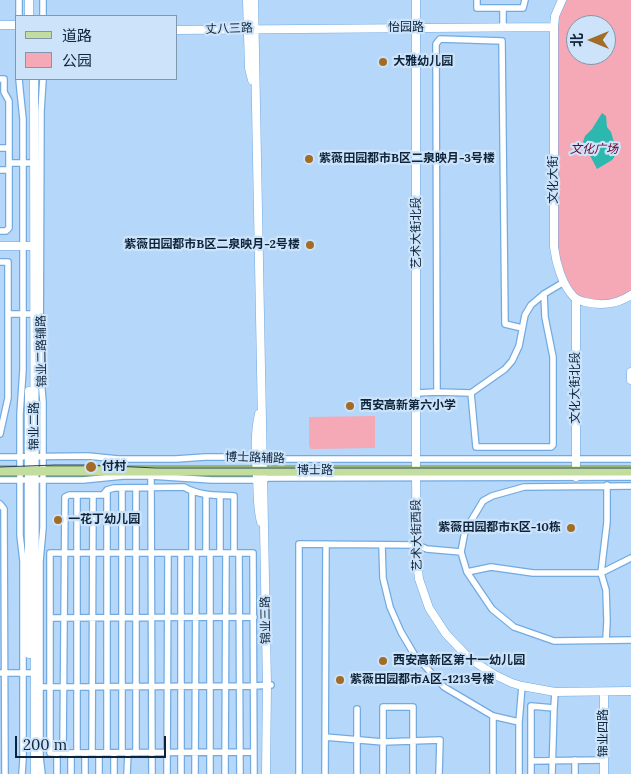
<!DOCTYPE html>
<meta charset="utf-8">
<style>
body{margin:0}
#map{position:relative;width:631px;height:774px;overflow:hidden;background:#b5d7f9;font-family:Lora,"Noto Sans SC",serif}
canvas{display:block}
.legend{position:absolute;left:15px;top:15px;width:162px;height:65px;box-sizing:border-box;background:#cce3fa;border:1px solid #8097ad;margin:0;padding:6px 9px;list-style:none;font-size:15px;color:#0d243a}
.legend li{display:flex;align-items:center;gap:10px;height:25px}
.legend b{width:25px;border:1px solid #8097ad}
.north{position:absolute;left:566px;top:15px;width:50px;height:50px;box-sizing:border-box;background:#cce3fa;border:1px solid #8097ad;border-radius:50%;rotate:270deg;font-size:14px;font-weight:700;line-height:20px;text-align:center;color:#0d243a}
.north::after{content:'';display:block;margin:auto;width:18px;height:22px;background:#a26b26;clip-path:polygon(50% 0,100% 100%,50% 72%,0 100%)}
.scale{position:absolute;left:15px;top:736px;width:151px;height:22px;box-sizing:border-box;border:2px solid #0d243a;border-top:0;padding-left:6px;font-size:15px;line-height:18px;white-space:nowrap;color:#0d243a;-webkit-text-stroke:4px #cce3fa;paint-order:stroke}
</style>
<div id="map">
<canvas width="631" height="774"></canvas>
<ul class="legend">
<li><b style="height:6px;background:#c2dd9d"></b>道路</li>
<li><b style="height:14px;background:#f5a8b5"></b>公园</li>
</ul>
<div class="north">北</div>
<div class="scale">200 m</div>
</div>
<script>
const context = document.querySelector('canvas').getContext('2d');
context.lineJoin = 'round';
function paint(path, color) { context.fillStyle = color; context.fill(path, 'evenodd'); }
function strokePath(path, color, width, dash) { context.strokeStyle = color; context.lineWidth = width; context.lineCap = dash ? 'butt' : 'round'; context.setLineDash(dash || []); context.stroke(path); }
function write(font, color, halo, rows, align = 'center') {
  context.font = font + ' Lora,"Noto Sans SC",serif'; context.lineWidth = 4.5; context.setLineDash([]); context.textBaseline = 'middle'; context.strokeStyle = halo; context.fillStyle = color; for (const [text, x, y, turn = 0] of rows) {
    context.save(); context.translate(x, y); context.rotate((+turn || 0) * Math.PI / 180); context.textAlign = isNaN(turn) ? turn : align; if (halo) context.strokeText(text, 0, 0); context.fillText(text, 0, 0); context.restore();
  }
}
const green = new Path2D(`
 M567,0H631V292L621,298L603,301L590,300L580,296L575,292L564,276L560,265L557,245L558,24L559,14ZM576,25H606V55H576Z
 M375,416V448L311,449L309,446V417Z`);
const water = new Path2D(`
 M602,113L606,116L607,127L611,132L617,153L612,160L597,169L583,142L585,136L592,129Z`);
const street = new Path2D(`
 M43,0V16
 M477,0V8H523L525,0
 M19,16V0
 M503,27V9
 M0,79H4V92L9,101V228L6,231H0
 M19,79L20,90L23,119V370L20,414V535L23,561V759L22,774
 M0,148H9
 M9,163H34
 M0,170H9
 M0,262H8V314
 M437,392L471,393L476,447H551L553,445V357L545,317L544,294
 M417,393L437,392L436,44L440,39L502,41L505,324L522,328
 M471,393L505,369L512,361L519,346L525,315L531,305L544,294L564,282
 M0,434L8,398V314H34
 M0,457L88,456L118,459H176L205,457H263L268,459H631
 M151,476L152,774
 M0,480H83L123,476H151L212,480H263L268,478L631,477
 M631,486L524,487L492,496L483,501L465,531L461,552L467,572L492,609L514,627L554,641L631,640
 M192,492V553
 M93,495H103L107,490L114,488L184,487C200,496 216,495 234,496V553
 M0,504L4,509L5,774
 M382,545L383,578L390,607L401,632L414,654L444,687L493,716L519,722
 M181,553V774
 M206,553V495
 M210,553V774
 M220,553V496
 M239,553L240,774
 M467,572L491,567L533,573H601L631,558
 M50,618L254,617
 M606,640L607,621L606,590L601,573L607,522V485
 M0,673H35
 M37,687L254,686L271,685
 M554,708L555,692
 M493,716V774
 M325,737L383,742L440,740L439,774
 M122,752V488
 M62,753L254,752
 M63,753L65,497L69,495H93L92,753
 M77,753V495
 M99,753V774
 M107,753V490
 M136,753V488
 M531,761V706L554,708L552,774
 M42,774L40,757V561L43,528V402L40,367L41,111L43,79
 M57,774V753H50V553H253L254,774
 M71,774V753
 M85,774V753
 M114,774V753
 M127,774L128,753
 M167,774L168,553
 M195,774L196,553
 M225,774L226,553
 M299,774V544L417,545L427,549L461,552
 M325,774L326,544
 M357,774V709
 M383,774V707H413V774
 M519,774V722L522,686
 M531,774V761L604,760
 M575,774V760`);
const secondary = new Path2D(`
 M29,0V16
 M247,0L249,68L252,80
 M254,0L267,684L266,774
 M416,0V477L417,562L419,579L429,608L446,634L470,659L495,675L512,683L522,686L555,692L631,691
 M562,0L555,16L554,27V247C556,263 562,285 574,297C577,300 581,301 585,302C601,306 618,304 631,295
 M0,25H16
 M176,30L554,27
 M34,79L35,774
 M0,246H34
 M631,372V380
 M29,391V654
 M259,414C254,435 256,457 257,478C258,493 257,508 261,522
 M576,477V299
 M604,774V692`);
const primary = new Path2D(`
 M0,471H631`);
const tram = new Path2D(`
 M0,467L55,465H91L156,468H631`);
const markers = [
 [383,62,5,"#a26b26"],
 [309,159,5,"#a26b26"],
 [310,245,5,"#a26b26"],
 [350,406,5,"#a26b26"],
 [91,467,6,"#a26b26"],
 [58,520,5,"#a26b26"],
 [571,528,5,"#a26b26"],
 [383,661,5,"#a26b26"],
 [340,680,5,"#a26b26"]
];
const streetNames = [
 ["怡园路",406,28],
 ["丈八三路",229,29,-2],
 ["文化大街",554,180,-90],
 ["艺术大街北段",417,233,-90],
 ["锦业二路辅路",42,351,-91],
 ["文化大街北段",576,388,-90],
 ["锦业二路",35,426,-90],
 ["博士路辅路",255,458,2],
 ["博士路",315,471],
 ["艺术大街西段",417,535,-91],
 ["锦业三路",266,620,-91],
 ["锦业四路",604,733,-90]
];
const poiNames = [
 ["大雅幼儿园",393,62],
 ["紫薇田园都市B区二泉映月-3号楼",319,159],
 ["紫薇田园都市B区二泉映月-2号楼",300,245,"right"],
 ["西安高新第六小学",360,406],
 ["付村",102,467],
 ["一花丁幼儿园",68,520],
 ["紫薇田园都市K区-10栋",561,528,"right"],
 ["西安高新区第十一幼儿园",393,661],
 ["紫薇田园都市A区-1213号楼",350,680]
];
const parkNames = [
 ["文化广场",594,150]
];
paint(green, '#f5a8b5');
paint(water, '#2cb8af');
strokePath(street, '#72abe2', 8);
strokePath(secondary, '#72abe2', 9);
strokePath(primary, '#698d4f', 11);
strokePath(street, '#fff', 5.5);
strokePath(secondary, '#fff', 8);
strokePath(primary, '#c2dd9d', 9);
strokePath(tram, '#29425a', 1);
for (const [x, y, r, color] of markers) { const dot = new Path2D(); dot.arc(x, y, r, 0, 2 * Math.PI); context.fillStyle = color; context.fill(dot); strokePath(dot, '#cce3fa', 2); }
write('12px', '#0d243a', '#cce3fa', streetNames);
write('bold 12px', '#0d243a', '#cce3fa', poiNames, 'left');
write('italic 12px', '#6e002b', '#cce3fa', parkNames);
</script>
